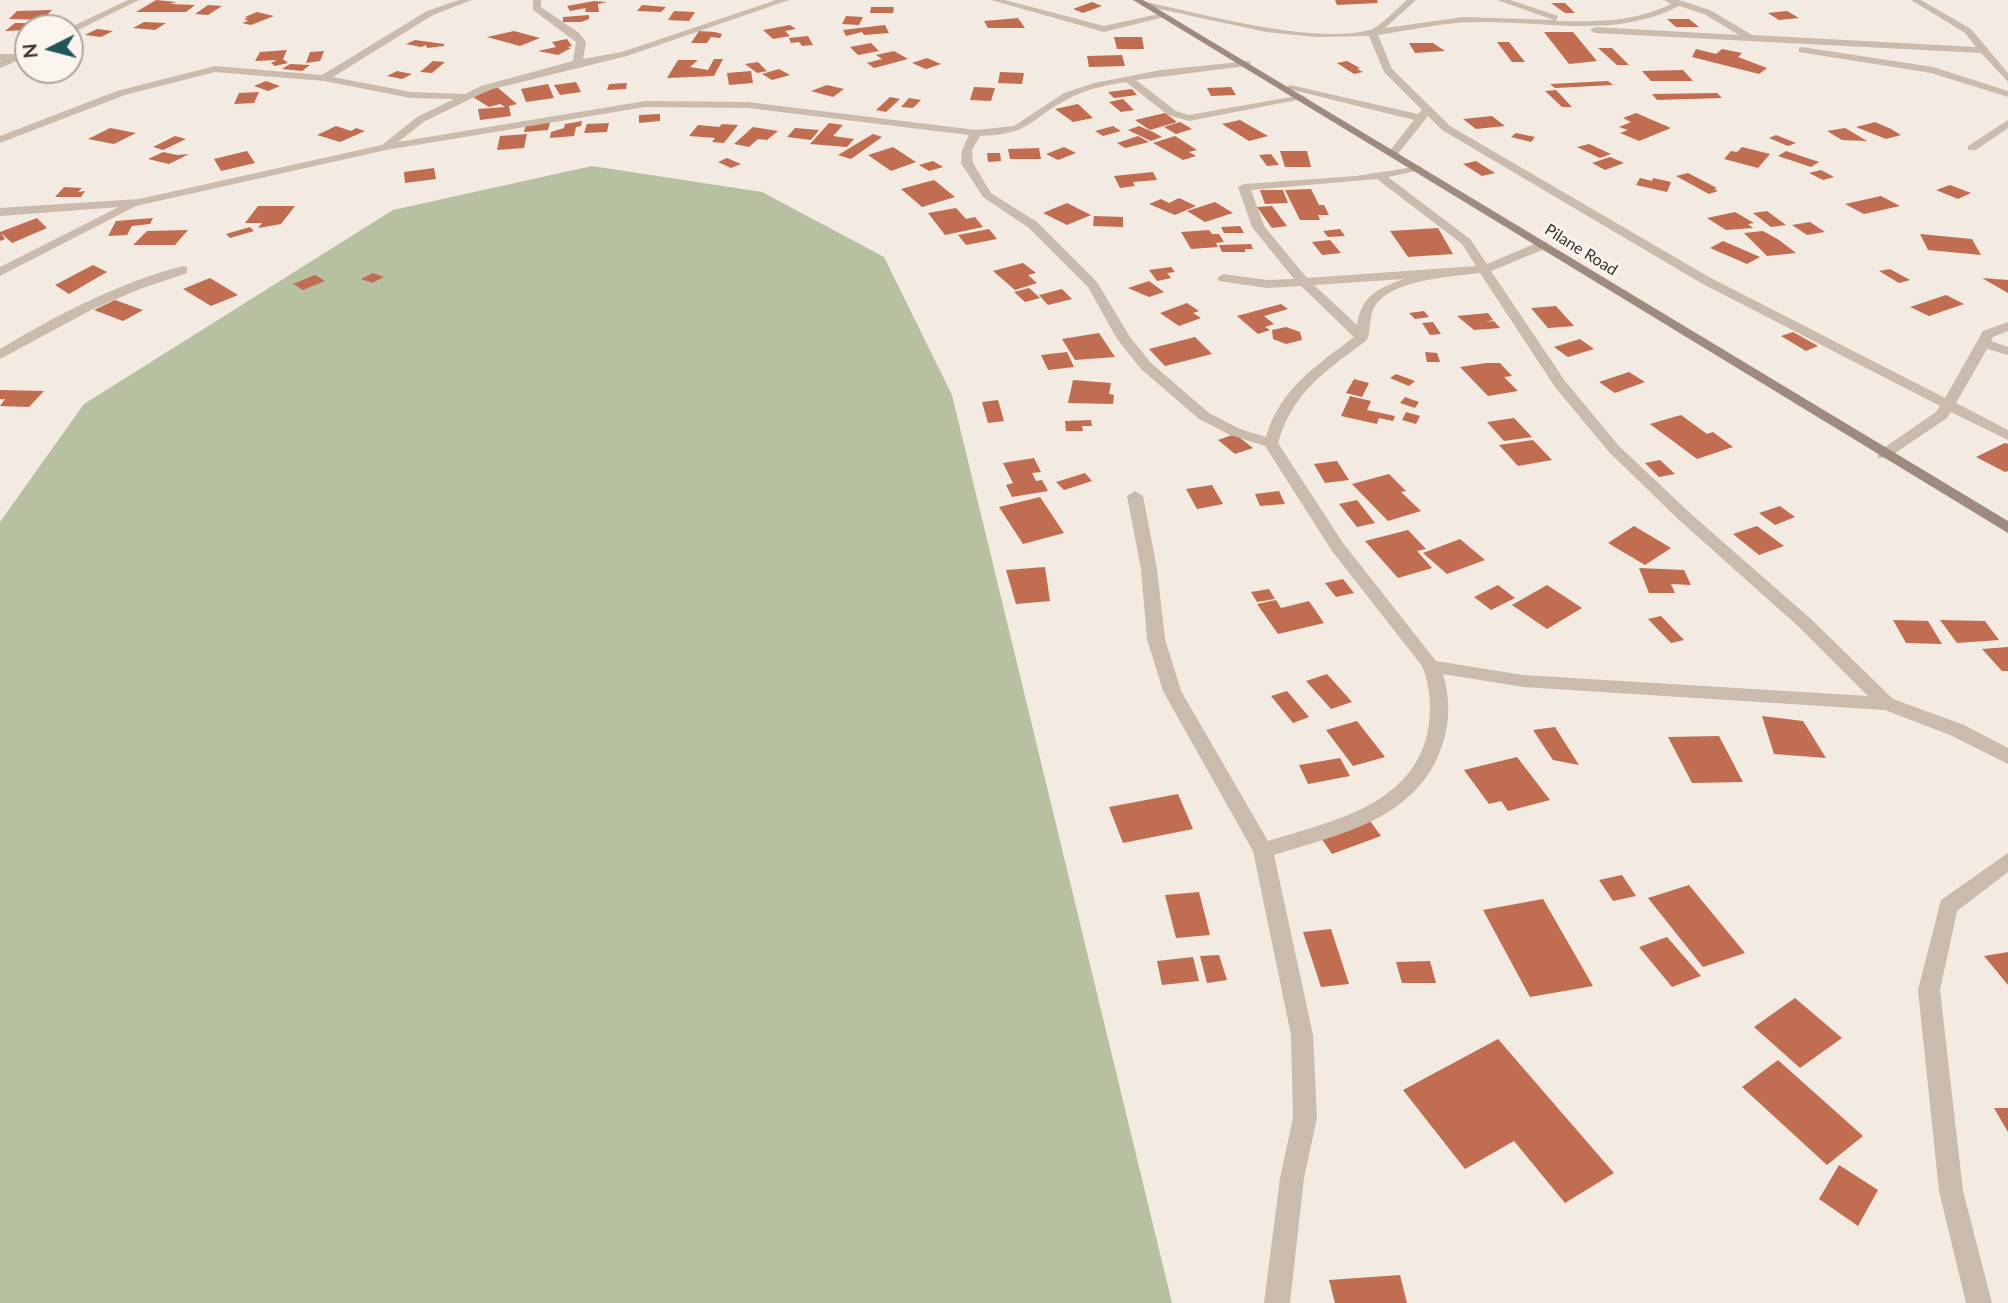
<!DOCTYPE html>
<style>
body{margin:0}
#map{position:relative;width:2008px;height:1303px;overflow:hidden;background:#f3eae1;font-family:Lato,sans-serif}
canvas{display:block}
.north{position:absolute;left:14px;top:14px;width:70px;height:70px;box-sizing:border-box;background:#faf4ee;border:2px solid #ada6a0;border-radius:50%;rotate:264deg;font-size:19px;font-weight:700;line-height:28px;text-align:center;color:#39302b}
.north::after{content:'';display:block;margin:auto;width:24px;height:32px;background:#225659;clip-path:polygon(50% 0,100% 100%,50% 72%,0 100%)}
</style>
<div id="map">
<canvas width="2008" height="1303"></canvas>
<div class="north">N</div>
</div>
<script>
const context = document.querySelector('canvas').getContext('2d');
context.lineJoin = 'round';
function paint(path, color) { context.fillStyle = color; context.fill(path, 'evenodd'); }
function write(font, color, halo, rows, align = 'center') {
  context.font = font + ' Lato,sans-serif'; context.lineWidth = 6; context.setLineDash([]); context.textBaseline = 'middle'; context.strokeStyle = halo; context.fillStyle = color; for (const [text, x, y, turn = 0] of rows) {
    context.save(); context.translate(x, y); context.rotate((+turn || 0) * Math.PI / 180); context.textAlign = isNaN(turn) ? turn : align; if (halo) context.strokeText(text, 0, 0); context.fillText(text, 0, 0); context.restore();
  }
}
const green = new Path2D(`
 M592,166L762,192L884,257L952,395L1172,1303H0V522L84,404L393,210Z`);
const building = new Path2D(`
 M156,0L176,2L170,4L195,5L186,12H136Z
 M1335,0H1377L1378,3L1337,5Z
 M594,1L607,2L598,4L599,12H585L586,8L570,11L567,6Z
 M1092,2L1102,6L1083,13L1073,9Z
 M1551,3H1565L1575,13H1565Z
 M208,5L222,6L208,15L195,14Z
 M642,5L666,7L661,12L637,11Z
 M871,7H894L893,13H870Z
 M52,10L42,20L9,19L17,11Z
 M674,11L695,12L689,21L668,20Z
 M1787,11L1799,18L1779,20L1768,13Z
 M257,12L274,16L251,25L242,23L248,21L244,19L248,18L245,17Z
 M589,15V19L581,22H563V17Z
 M846,16L863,17L859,25L842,24Z
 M1018,18L1025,28H988L984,21Z
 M1667,19H1689L1699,27H1676Z
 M144,22L166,23L155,30L133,28Z
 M15,23H35L26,30L5,31Z
 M790,25L796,29L785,31L790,36L773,39L763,30Z
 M885,25L889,33L864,35L862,32L846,36L843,30Z
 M97,29L113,31L101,37L85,35Z
 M514,31L540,38L520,46L487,37Z
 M699,31L715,32L722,34L720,38L711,37L707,43H691Z
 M1544,32H1573L1597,61L1569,64Z
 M808,36L813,45L802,46L799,42L791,43L789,38Z
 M1114,37H1142L1144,49H1117Z
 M567,39L572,46L567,47L571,48L558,55L538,51L556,47L552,42Z
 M415,40L444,44V46L427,48L426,45L421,47L406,44Z
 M1497,42H1509L1525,62H1512Z
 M871,43L879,51L858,55L850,47Z
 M1409,43H1433L1445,51L1415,53Z
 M1598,48H1612L1629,65H1617Z
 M1696,49L1716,54L1722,49L1742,53L1738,57L1767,68L1759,74L1692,57Z
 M287,50L283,59L288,63L275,66L271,63L277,60L255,61L260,52Z
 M324,51L320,61L306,63L310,52Z
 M894,51L908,59L874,68L867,63L882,59L876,55Z
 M1122,55L1125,66L1089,67L1087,56Z
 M927,58L941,64L926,69L912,63Z
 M714,59H723L714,76L667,78L678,60H698L690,67L708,70Z
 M433,61L445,62L432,73L420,72Z
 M1347,61L1360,68L1357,69L1363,72L1354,74L1337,63Z
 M758,62L767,71L757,73L745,64Z
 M290,64L310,65L302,71L282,69Z
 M779,69L790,75L772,80L762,74Z
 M1683,70L1693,81H1651L1642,71Z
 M397,71L412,74L402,79L387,76Z
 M751,71L753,83L729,85L727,73Z
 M1000,72L1024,73L1022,84L998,83Z
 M266,81L280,86L268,91L254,86Z
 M1608,81L1613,85L1555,88L1550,84Z
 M576,82L581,92L560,95L554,85Z
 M627,83L626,89L607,90L609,84Z
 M548,84L554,98L526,102L521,89Z
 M827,85L844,89L833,97L811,91Z
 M497,87L517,104L509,106L511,116L480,120L478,109L505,107L500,104L489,107L473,97Z
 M974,87L995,88L991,101L970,100Z
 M1231,87L1236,95L1211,96L1207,88Z
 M1132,89L1137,95L1114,98L1108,92Z
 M1556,90L1572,107H1562L1545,91Z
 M259,92L254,103L234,104L239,93Z
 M1717,93L1722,98L1657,100L1652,94Z
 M890,97L900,99L886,112L876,110Z
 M909,98L921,100L913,108L901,107Z
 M1123,99L1134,110L1121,112L1109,102Z
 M1078,104L1093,118L1073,122L1055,109Z
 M1165,113L1177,122L1150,130L1135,120Z
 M1636,113L1671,128L1639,141L1620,133L1628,130L1619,127L1631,122L1623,118Z
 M660,114V121L639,123V115Z
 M1492,116L1505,126L1476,129L1463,119Z
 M1240,120L1268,136L1249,141L1222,124Z
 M582,121L581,126L576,127L574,136L550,138L551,132L564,128L565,124Z
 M550,122L548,130L524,132L526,124Z
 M1180,122L1192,129L1176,134L1164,127Z
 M1875,122L1891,129L1901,135L1886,139L1856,127Z
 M609,123L607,132L584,133L587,124Z
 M829,123L843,125L833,136L854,139L847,147L810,144Z
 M722,124L738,125L724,143L712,142L715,138L689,136L698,125L719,127Z
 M336,126L351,131L356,128L365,131L340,142L317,135Z
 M1113,126L1121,131L1103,136L1095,131Z
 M1139,126L1153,132L1162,137L1151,141L1128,130Z
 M753,127L778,131L767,140L758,139L749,147L734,144Z
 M110,128L136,133L114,144L88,139Z
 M795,128L819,130L811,140L787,137Z
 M1845,128L1867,141L1842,140L1827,131Z
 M1516,133L1535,137L1531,142L1511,137Z
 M527,134L524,148L497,150L500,136Z
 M873,134L882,137L851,159L838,155Z
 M1776,135L1796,143L1788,146L1769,138Z
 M175,136L186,139L163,150L153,147Z
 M1138,136L1149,142L1125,148L1117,143Z
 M1175,136L1197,150L1189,152L1196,156L1183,160L1153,143Z
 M1589,144L1611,154L1600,158L1577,147Z
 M893,147L916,162L891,171L868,155Z
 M1064,147L1076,153L1058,160L1046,154Z
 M1742,147L1770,154L1758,168L1724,159L1731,151L1737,152Z
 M1039,148L1041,159H1010L1008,149Z
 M247,151L255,163L221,171L214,159Z
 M1280,151H1307L1311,167H1285Z
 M1786,151L1819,162L1811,167L1778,156Z
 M163,152L177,155L189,154L169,164L148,159Z
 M987,153H1000L1001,161L988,162Z
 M1271,154L1279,165L1267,166L1259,155Z
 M1610,157L1624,163L1605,170L1592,163Z
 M727,158L741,164L731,168L718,162Z
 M933,161L943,167L929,171L919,165Z
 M1476,161L1495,173L1482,176L1463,164Z
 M434,168L436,179L405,183L404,172Z
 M1821,170L1834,177L1823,180L1809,173Z
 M1153,172L1157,180L1133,182L1135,186L1120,188L1114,176Z
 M1688,173L1717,188L1714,189L1718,191L1709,194L1676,176Z
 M1640,178L1652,181L1653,178L1671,182L1667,192L1636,185Z
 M934,180L955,197L922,207L901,189Z
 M1950,185L1971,193L1958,199L1936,190Z
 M64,187L82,188L78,192L85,191L81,197H55Z
 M1311,189L1319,205H1324L1329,215H1318L1320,220H1300L1285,190Z
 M1260,190H1283L1288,203L1265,204Z
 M1881,196L1900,206L1864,214L1845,204Z
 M1179,198L1196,206L1175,215L1149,204L1161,199L1169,203Z
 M1215,202L1233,213L1205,222L1187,211Z
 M1067,203L1091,215L1067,225L1043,213Z
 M258,206H295L281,224L258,228L262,223H245Z
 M1272,206L1287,226L1272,228L1257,207Z
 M956,208L966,219L975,217L983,227L945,235L928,213Z
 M1767,211L1786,225L1771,227L1753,213Z
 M1735,212L1754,223L1748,224L1753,228L1726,230L1707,218Z
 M1094,216L1123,217V227L1093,226Z
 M37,218L47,228L12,243L1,233L5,239L0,241V232Z
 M153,218L150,224L132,226L127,235L108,236L116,221Z
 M1810,222L1825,232L1807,235L1792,225Z
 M1240,226L1244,233H1224L1221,227Z
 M250,227L254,231L230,238L226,234Z
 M1438,228L1453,254L1408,257L1390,231Z
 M989,229L997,239L966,245L958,235Z
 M1340,229L1345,236L1328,237L1323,231Z
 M188,230L175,245H133L147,231Z
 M1209,230L1212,234H1219L1224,242L1216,243L1218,247L1191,249L1181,232Z
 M1763,231L1779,240L1796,253L1767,256L1744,233Z
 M1920,234L1972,239L1981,255L1928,250Z
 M1330,240L1341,253L1322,255L1312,242Z
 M1723,241L1760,257L1747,264L1710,248Z
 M1251,244L1253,249H1245V252H1222L1219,245Z
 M1023,263L1036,273L1028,275L1037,283L1015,290L993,271Z
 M93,265L107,272L69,294L55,285Z
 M1171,267L1175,272L1167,273L1171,278L1157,281L1149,270Z
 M1890,269L1910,280L1899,283L1879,271Z
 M373,273L384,277L372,283L361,279Z
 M315,275L325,281L303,290L293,284Z
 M210,278L238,295L211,306L183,289Z
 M1982,278L2008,280V293Z
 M1149,281L1164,292L1149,297L1128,288Z
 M1029,288L1040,298L1025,302L1014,292Z
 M1062,289L1072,299L1048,305L1039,295Z
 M1946,295L1964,304L1929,316L1910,307Z
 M115,300L143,310L123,321L94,310Z
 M1187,303L1199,311L1193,313L1201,318L1179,326L1160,313Z
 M1281,304L1288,309L1264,316L1274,324L1265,327L1270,330L1258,334L1237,316Z
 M1556,306L1574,326L1548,328L1531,308Z
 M1424,311L1429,317L1415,319L1409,313Z
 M1488,313L1493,320L1485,322L1494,321L1500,328L1474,330L1457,316Z
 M1433,322L1441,334L1430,335L1422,323Z
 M1286,327L1300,332L1302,340L1286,344L1273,339L1272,330Z
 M1793,332L1818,346L1806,351L1781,336Z
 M1099,333L1115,357L1075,360L1062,339Z
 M1195,337L1212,354L1165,366L1149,349Z
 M1580,339L1594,349L1568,357L1554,347Z
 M1067,352L1074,367L1048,370L1041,355Z
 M1425,352L1437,353L1440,362H1427Z
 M1486,363H1500L1512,376L1504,377L1518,391L1488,396L1460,367Z
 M1629,372L1645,382L1615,393L1599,382Z
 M1396,374L1415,381L1409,386L1390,378Z
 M1354,379L1369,383L1362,397L1346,393Z
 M1073,380L1111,383L1109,394L1114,395L1113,404L1068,403Z
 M0,390L44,391L29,407L0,406L5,399H0Z
 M1350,396L1371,401L1367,410L1395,416L1393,421L1379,418L1377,424L1341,416Z
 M1405,397L1419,402L1415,408L1400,403Z
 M998,400L1004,421L988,423L982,402Z
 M1406,412L1420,416L1416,424L1402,420Z
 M1681,415L1707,434L1713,432L1733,447L1697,459L1650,424Z
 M1514,418L1532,437L1504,441L1487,422Z
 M1091,420L1092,426H1082L1083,431H1066L1065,421Z
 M1235,434L1253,448L1235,454L1218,440Z
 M1533,440L1552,460L1518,466L1499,445Z
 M2005,443L2008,444V471L2005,472L1976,457Z
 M1034,458L1041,472L1032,473L1036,481L1042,480L1048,491L1012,497L1006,485L1013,483L1003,463Z
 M1660,460L1675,474L1659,477L1645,463Z
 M1337,461L1349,480L1325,483L1314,464Z
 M1085,473L1092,481L1064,490L1056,482Z
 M1389,474L1406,491L1401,492L1421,511L1388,521L1352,484Z
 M1212,485L1223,504L1197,509L1186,489Z
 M1279,491L1285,504L1260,506L1255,494Z
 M1040,497L1064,533L1023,544L999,507Z
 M1357,500L1375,523L1357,527L1339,504Z
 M1780,506L1795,517L1775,525L1759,513Z
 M1634,526L1671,548L1645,565L1608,543Z
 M1757,526L1784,546L1759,555L1733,534Z
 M1408,530L1426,549L1417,551L1432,568L1398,578L1365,541Z
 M1460,539L1485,560L1447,574L1423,553Z
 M1045,567L1050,601L1016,604L1006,570Z
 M1639,568L1684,570L1691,585L1671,584L1675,593H1649Z
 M1343,579L1354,593L1336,597L1325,583Z
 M1498,585L1515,598L1491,610L1474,597Z
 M1547,585L1582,608L1547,629L1512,605Z
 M1269,589L1275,599L1257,602L1251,592Z
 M1276,600L1281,608L1309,601L1324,623L1278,634L1257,604Z
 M1661,616L1684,640L1671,643L1648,619Z
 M1893,620L1928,621L1942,644L1906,643Z
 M1940,620L1985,621L1999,640L1957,643Z
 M2008,647V671H2002L1982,649Z
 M1327,674L1352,702L1331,709L1306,681Z
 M1287,691L1309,717L1293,723L1271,696Z
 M1762,716L1803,721L1826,758L1774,754Z
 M1357,721L1385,757L1353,766L1326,730Z
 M1555,727L1579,765L1553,760L1533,730Z
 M1719,736L1743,782L1692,783L1668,737Z
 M1517,757L1550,800L1508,811L1501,801L1489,804L1464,770Z
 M1340,758L1350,776L1308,784L1299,765Z
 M1178,794L1193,829L1123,843L1109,807Z
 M1368,818L1381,836L1332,854L1319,835Z
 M1622,875L1636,896L1613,901L1599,880Z
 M1689,885L1745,953L1703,967L1648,898Z
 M1199,892L1210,935L1176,938L1165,895Z
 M1543,899L1593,986L1530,997L1483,910Z
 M1331,929L1349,984L1321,987L1303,932Z
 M1667,937L1701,976L1672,987L1639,947Z
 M2008,952V985L1984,956Z
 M1219,955L1227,980L1207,983L1200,956Z
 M1193,957L1199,981L1162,985L1157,961Z
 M1430,961L1436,983H1402L1396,962Z
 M1795,998L1842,1038L1800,1068L1754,1027Z
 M1498,1039L1562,1113L1614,1173L1565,1203L1514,1141L1465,1169L1403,1090Z
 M1778,1060L1863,1136L1827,1165L1742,1087Z
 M1994,1108H2008V1132Z
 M1839,1165L1878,1190L1858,1226L1819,1199Z
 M1400,1275L1407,1303H1335L1329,1280Z`);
const minor = new Path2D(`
 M459,0H472L433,15L333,77L411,92L465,94L481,86L573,61L576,42L533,10V0H541V7L579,33L586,42L583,59L622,52L776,0H789L627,56L489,90L425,121L398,142L645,101L748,102L976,130L1014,126L1064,93L1094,83L1161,70L1249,61L1251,63L1246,66L1136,80L1176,111L1189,115L1302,95L1307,98L1189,121L1168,115L1126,82C1107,85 1086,89 1068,99C1028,120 1032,134 980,136L972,150L973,163L991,193L1037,222L1097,282L1130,337L1151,363L1209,413L1240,429L1266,437C1279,390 1317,365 1354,337L1301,286L1267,288L1219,281L1217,278L1223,274L1267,280L1294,279L1252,227L1238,187L1244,184L1356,176L1421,166V170L1388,177L1470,239L1487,264L1539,242H1547V248L1491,271L1565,381L1619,446L1690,513L1812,620L1893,699L1964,725L2008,748V764L1950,735L1885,710L1523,687L1443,674C1451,701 1450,728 1439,754C1411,821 1337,835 1274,855L1313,1035L1317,1118L1304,1178L1290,1303H1264L1280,1178L1293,1118L1291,1035L1253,851L1163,691L1147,639L1141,569L1127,496L1135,491L1143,496L1157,569L1165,639L1181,691L1268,841C1329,822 1409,807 1427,735C1432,712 1431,687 1422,666L1332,551L1265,446L1230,435L1199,419L1141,369L1117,339L1088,287L1029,228L983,197L961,163L962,150L969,135L748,108L645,107L386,150L136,206L0,276V267L119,207L0,216V208L139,199L382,145L417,117L454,99L411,98L324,81L215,72L125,95L0,143V136L117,91L215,66L322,75L427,11ZM1377,179L1462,244L1476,266L1307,278L1264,226L1251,190ZM1480,273L1555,387L1609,452L1678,519L1800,628L1868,696L1523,675L1436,661L1343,543L1278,443C1293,391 1326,371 1367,340C1371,330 1369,317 1374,308C1390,279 1451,277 1480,273ZM1404,279C1377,289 1362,295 1357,325L1314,285Z
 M991,0H1005L1104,26L1163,13L1168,16L1104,32Z
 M1407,0H1416L1385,28L1463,17L1554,20L1497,0H1510L1558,16L1556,21C1596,22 1634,22 1671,4L1664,0H1679L1710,10L1752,35L1976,47L1965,33L1911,0H1921L1971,29L2008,73V82L1981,53L1595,33L1590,30L1595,27L1739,35L1704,14L1679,6C1615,39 1548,21 1479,22C1445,22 1412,30 1378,35L1392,69L1450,126L1709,277L1945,398L1983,331L2008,322V331L1993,337L1991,341L2008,347V355L1987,349L1956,403L2008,430V440L1951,412L1947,418L1888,458H1878V452L1936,412L1940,406L1701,283L1442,130L1428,116L1397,155L1393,156L1388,153L1414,120L1285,88L1290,85L1418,114L1422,110L1384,72L1369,36L1315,37L1266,32L1141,5L1146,2C1203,14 1314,45 1370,30C1380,27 1397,8 1407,0Z
 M1802,47L1933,67L2008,91V97L1931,73L1799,52V48Z
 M0,54H17L22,57L17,60H0Z
 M2008,120V128L1976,150H1968V146Z
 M183,266L187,267V273L140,289L93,309L0,359V349C57,315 118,283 183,266Z`);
const tertiary = new Path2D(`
 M128,0H139L70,34L69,28Z
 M28,49V56L0,68V61Z
 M2008,853V872L1957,911L1940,990L1963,1191L1992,1303H1966L1939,1191L1918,990L1941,900Z`);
const secondary = new Path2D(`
 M1133,0H1143L2008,521V533Z`);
const farStreetnames = [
 ["Pilane Road",1581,250,32]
];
paint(green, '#b7c1a1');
paint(building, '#c06d51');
paint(minor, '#cbbbad');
paint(tertiary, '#cbbbad');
paint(secondary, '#9e8a7e');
write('16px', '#39302b', '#faf4ee', farStreetnames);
</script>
